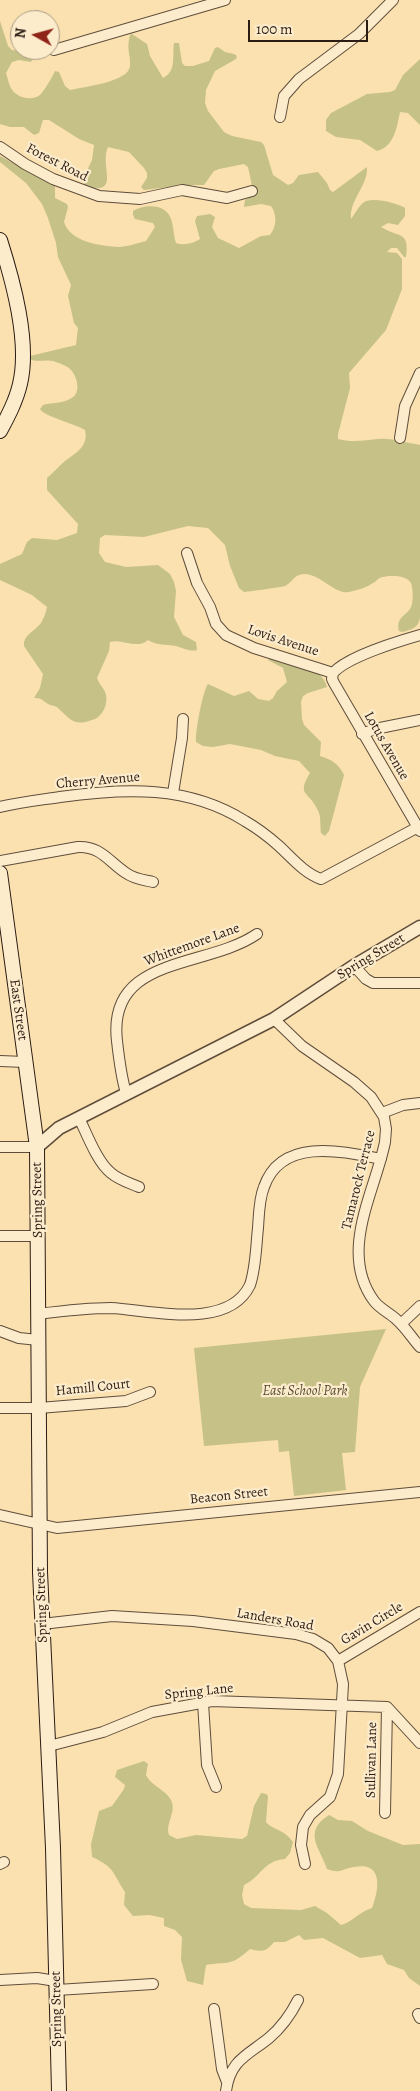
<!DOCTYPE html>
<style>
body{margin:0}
#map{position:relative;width:420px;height:2091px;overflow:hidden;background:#fbe1b0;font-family:Alegreya,serif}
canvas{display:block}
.north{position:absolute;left:10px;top:10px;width:50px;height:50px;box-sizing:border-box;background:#fceccc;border:1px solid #a89982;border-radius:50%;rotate:277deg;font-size:14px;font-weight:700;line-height:20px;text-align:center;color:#2b1c14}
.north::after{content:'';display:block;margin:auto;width:18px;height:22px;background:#8f2418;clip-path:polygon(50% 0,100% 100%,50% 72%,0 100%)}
.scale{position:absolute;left:248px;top:20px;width:120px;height:22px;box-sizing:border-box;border:2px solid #2b1c14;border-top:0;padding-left:6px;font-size:15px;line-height:18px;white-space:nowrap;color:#2b1c14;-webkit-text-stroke:4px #fceccc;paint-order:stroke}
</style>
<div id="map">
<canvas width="420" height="2091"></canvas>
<div class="north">N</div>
<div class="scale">100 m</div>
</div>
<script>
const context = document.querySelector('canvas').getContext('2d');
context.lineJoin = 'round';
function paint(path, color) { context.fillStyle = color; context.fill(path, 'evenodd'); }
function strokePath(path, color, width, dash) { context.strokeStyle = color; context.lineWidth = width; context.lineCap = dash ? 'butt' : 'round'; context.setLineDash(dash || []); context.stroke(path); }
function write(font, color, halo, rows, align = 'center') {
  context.font = font + ' Alegreya,serif'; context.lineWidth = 4.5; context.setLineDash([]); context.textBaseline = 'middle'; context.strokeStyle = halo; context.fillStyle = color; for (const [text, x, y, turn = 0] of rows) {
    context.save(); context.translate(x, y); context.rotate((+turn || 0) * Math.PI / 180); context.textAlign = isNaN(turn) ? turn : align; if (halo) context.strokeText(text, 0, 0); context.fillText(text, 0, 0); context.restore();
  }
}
const green = new Path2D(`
 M0,21L8,46L12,50C20,51 30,47 33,57L31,62L19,60L12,62L6,73C8,79 9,86 13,91C20,99 34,101 41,94C44,91 53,76 55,71L59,72L65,86L70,90C83,87 129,82 130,66C131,54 126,50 130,35L132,34L147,44L150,56L163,78C177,71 172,56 174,43H179L182,63L185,66H193L209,61L215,48L218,47L225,52L234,54L237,56L236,59L215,71L206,90L205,103L208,111L224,132L232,136L261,142L264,145L273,175L288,185L293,183L299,175L318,172L327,183L330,190L333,192L367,167C368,186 349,200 351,219C355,214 358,207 363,203C370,196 397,203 405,208V216L398,225L388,223L381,227C398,238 410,230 406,257H404L397,248H391L387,252L397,253L402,259V289L386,330L349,373L350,388L338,434V439C352,443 366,440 379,439C392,438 407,443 420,445V617C419,628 411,630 402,632L399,631C396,618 404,617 410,609C414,603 413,589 411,583C407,575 390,575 383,577C379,577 377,581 373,583C366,588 357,590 349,592C335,595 321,574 304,574C294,574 292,583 285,586C283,587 246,592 244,592L239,588L230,566L225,545L208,528L188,526L144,537L105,535L100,538L99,553L105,562L126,567L158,565L170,574L174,582L176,591L174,617L183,635L196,642L197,650C189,652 184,648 176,646C165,644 158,646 148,640C137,650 122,638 110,642L109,651L97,678C99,684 103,687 105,692C109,701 104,715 95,719C74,727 72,721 58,708C55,705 51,706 48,704C42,700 42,698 34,698L40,688L43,674L24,646C23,635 35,631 41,623C44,618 46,612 47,607L32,595L0,580V564L22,554L27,542L32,538L57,540L77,533L78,524L47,490V478C53,473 58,467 65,461C76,453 89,446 85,430C74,423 45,417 40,409L43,405C54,402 64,404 73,397C81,392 77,375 70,369C66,365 58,363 53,361C45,359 37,363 30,359V356L76,345L78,328L74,323L68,296L71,285L58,257L56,243L48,218L42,204L26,183L0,162V156L55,186V198L67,204L68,207L64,222C70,242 101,246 119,247C125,247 139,243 146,241L155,227L153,223L135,219L133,215V211C144,204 166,203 171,219C174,227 173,235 176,243C184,246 194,243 200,239L195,221L197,216L210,214L215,217L212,227L218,238L239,248L261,236L270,235C277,226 277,214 271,206L261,204L244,207L245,200L254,195L248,167L244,164L219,169L214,171L204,185H186L144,190L141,187L147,178V173L144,168L129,152L108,147C99,166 122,195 86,187L82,181L92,160L94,145L79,139L49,120H43L39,133L34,135L24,127H10L0,124Z
 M420,59V125L408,113L400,112C397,127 394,147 377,151L360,140L336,137L326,131V120L331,113L367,94L390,92L395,90L403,75Z
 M270,658C288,663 322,665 327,687L308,693L303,696L301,702L302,719L304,725L321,742L320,756C332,760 339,764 344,775L329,831L325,836L321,833C320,827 321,819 319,813C311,791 295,797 310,773L299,761L275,756L261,750L230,744L213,747L203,746L196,742C195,732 203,690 208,684L234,696L249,691L258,699L269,701L273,698L277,691L287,682L283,668L268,660Z
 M386,1329L360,1387L355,1452L342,1453L346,1490L294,1496L289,1451L279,1452L278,1440L204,1446L194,1348Z
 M144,1761L148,1764L146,1775C151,1786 165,1789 171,1800C177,1812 165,1823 169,1835L177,1839L196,1835L242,1839L247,1836L254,1806L261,1793L266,1794L268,1796L266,1822C272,1830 283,1828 293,1842L290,1853L285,1859C263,1861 262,1876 244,1885L242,1895L244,1904L251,1908L301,1910L315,1906L327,1913L341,1925C351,1923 359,1912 372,1908C379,1890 384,1861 354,1867C341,1869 341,1874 327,1869C320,1848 302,1832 329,1815L338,1820L352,1821L368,1831L403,1845L420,1844V1986L409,1978L404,1970L387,1964L382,1955L360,1958L323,1938L304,1940L299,1935L285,1942H274C266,1952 262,1952 250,1949C230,1967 229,1961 206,1965L203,1985L187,1981L181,1960L182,1937L175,1930L164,1926V1918L149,1915L133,1916L124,1905L125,1892C113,1874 115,1867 92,1857L91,1844L99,1811L112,1806L124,1789L125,1785L115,1777L117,1770Z`);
const minor = new Path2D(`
 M54,50L225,0
 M280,117L284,96L299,79L359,34L393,0
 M0,147L25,164L53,179L99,196L140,199L182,190L227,198L252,191
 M400,438L405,406L420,373
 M187,553L197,583L210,607L216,624L226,635L254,648L333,673
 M333,673L332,679L334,683L420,831
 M333,673C347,657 399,641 420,635
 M362,734L375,729L420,720
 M173,793L182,738L183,719
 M0,807C20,802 40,800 60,797C125,788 188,785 245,821C257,828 269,837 279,846C292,858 304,873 321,879L420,826
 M0,861L78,847C101,846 109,862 126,873C134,879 144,880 153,882
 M354,966L366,979L373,983H420
 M274,1019L302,1046L354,1082L371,1097L384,1117L386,1129L385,1142C375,1192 338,1252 374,1301C380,1309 390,1313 397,1320C406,1328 412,1338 420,1347
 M0,1061L25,1062
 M126,1093C121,1076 119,1059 117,1041C107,955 206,969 257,934
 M382,1113L403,1105L420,1103
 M79,1118C87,1134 97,1162 111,1173C119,1180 130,1183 139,1187
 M0,1147H37
 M0,1236H38
 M38,1314C62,1311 87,1308 111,1308C151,1310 228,1331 250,1285C256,1267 256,1246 258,1228C259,1214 259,1199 264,1187C281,1137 342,1151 381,1159
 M401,1324L420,1306
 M0,1331L19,1338L38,1340
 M0,1408H39L126,1401L150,1392
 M0,1515L57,1528L420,1492
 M42,1624L112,1616L193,1621L296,1634L313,1639L328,1648L338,1661L343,1684L338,1774L330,1797L310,1815L303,1827L301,1845L305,1864
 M338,1661L420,1612
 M203,1703L207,1765L216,1787
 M387,1707L420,1743
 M49,1746L103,1732L152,1712L212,1701L387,1707
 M385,1813L387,1707
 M0,1864L4,1862
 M0,1980L37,1978L56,1981
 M57,1990L153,1984
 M214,2009L222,2069L227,2082
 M418,2014L420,2018
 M226,2091C230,2060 248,2055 269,2038C282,2027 291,2014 298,2000`);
const tertiary = new Path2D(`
 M37,1147L59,1128L274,1019L354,966L420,927`);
const secondary = new Path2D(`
 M0,240C13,281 30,342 20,384C16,401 8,416 0,431
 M0,873L37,1147L40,1572L53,1848L59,2091`);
const streetNames = [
 ["Forest Road",57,163,27],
 ["Lovis Avenue",283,641,18],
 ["Lotus Avenue",386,746,60],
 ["Cherry Avenue",98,781,-5],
 ["Whittemore Lane",192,945,-20],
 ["Spring Street",371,957,-31],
 ["East Street",18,1010,82],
 ["Tamarock Terrace",359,1180,-76],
 ["Spring Street",38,1200,-91],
 ["Hamill Court",93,1388,-6],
 ["Beacon Street",229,1496,-6],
 ["Spring Street",42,1605,-92],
 ["Landers Road",275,1620,10],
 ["Gavin Circle",372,1624,-31],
 ["Spring Lane",199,1692,-6],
 ["Sullivan Lane",372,1760,-89],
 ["Spring Street",57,2009,-91]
];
const parkNames = [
 ["East School Park",305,1392]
];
paint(green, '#c5c187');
strokePath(minor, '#5f4d3b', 12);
strokePath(tertiary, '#5f4d3b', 15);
strokePath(secondary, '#2b1c14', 16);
strokePath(minor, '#fceccc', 10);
strokePath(tertiary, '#fceccc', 12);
strokePath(secondary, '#fceccc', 14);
write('14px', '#2b1c14', '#fceccc', streetNames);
write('italic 14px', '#594e36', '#fceccc', parkNames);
</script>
